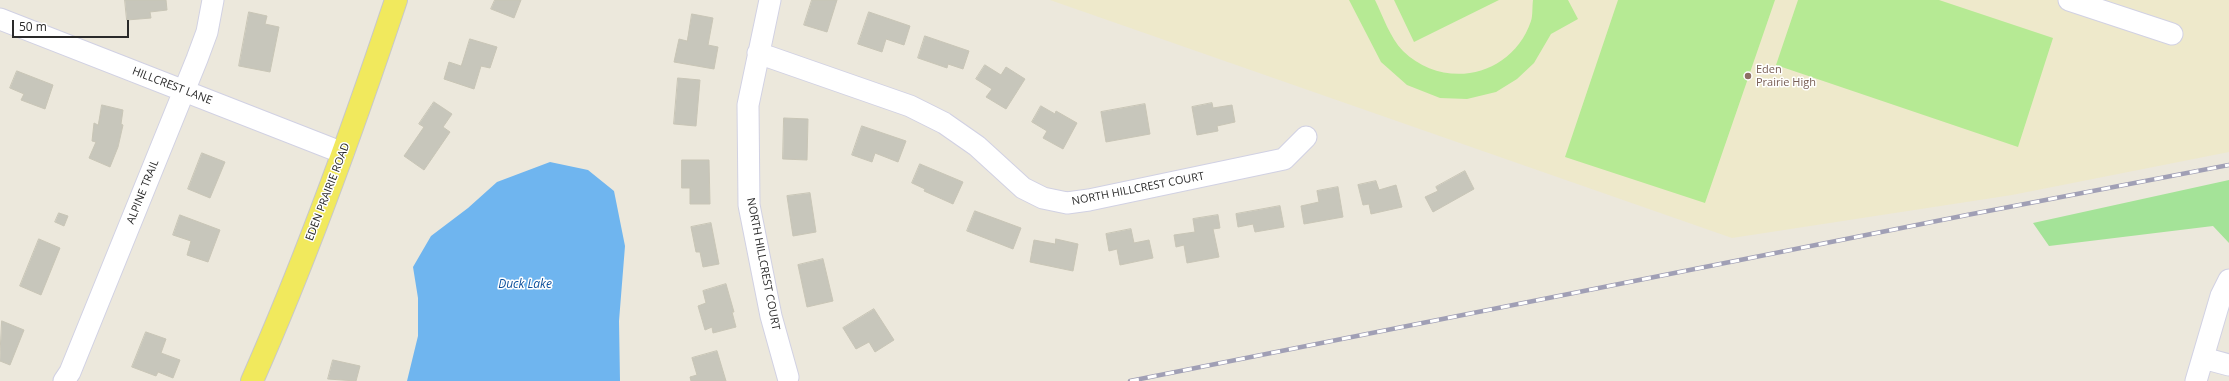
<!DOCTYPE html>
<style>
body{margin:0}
#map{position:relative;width:2229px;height:381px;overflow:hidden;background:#ece8dc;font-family:"Open Sans",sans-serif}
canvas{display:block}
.scale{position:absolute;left:12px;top:20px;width:117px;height:18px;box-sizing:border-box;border:2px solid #2a2a2a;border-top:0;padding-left:5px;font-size:12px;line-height:14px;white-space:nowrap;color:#2a2a2a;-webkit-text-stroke:3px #fff;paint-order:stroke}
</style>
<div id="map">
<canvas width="2229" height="381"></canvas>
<div class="scale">50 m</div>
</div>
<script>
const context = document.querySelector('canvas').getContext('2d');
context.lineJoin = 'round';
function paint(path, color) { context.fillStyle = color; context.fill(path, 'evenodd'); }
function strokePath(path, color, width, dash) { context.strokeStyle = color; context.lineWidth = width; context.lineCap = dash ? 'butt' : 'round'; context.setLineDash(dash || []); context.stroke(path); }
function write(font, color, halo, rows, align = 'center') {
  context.font = font + ' "Open Sans",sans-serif'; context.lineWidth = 3; context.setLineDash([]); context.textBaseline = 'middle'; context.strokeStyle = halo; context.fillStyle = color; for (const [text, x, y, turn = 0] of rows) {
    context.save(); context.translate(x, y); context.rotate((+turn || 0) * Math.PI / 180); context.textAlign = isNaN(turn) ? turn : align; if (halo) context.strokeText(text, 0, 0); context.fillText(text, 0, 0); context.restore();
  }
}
const education = new Path2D(`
 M1050,0H2229V152L2012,195L1732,238Z`);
const green = new Path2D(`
 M2229,180V243L2213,226L2049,246L2033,223Z`);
const pitch = new Path2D(`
 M1349,0H1375C1383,16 1390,38 1403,51C1444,91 1512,77 1531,21C1533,15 1532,7 1533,0H1568L1578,19L1551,34L1534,63L1517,79L1496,92L1467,99L1440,98L1407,85L1381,62Z
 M1394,0H1499L1414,42Z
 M1618,0H1775L1705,203L1565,157Z
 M1798,0H1939L2053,38L2018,147L1776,65Z`);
const water = new Path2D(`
 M550,162L588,170L614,191L625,246L619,321L620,381H407L418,336V298L413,267L431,236L468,208L497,182Z`);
const building = new Path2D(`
 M125,0H166L167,10L150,12L151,18L127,20Z
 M495,0H521L514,18L491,9Z
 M812,0H837L827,32L804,25Z
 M249,12L267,16L265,24L279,27L270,72L239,66Z
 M869,12L910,26L904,45L886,39L882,52L858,44Z
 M692,14L713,18L708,45L718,47L714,69L674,62L679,39L687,41Z
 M925,36L969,51L963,69L948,64L947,68L918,58Z
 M470,39L497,47L490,68L481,66L474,89L444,79L449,62L461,66Z
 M985,65L1001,75L1006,67L1025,79L1006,109L986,97L992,89L976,79Z
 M17,71L53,85L45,109L21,100L24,94L10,88Z
 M678,78L700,80L696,126L674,124Z
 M434,102L452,114L443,127L450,132L424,170L404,156L424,127L419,124Z
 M1212,103L1213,108L1232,105L1235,122L1217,126L1218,131L1197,135L1192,107Z
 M1145,104L1150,134L1106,142L1101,112Z
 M102,105L123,110L121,124L123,125L118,147L110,167L89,158L96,142L92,141L94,123L98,125Z
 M1041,106L1055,114L1056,111L1077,123L1063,149L1043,138L1047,131L1032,122Z
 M784,118L808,119L807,160L783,159Z
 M862,126L906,141L898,162L875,153L872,162L852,155Z
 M202,153L225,162L210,198L188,189Z
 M682,160H709L710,204H690V188H682Z
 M920,164L963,182L953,204L924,191L925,189L912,183Z
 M1465,171L1474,189L1433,212L1425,197L1438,191L1436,187Z
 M1376,181L1379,190L1396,185L1402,207L1371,214L1369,204L1363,205L1358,185Z
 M1338,187L1343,217L1304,224L1301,206L1319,202L1317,191Z
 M810,193L816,232L793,236L787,196Z
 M1280,206L1284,227L1255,232L1253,224L1238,227L1236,214Z
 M975,211L1021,228L1013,249L967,231Z
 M59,213L68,216L64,226L55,222Z
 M180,215L220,230L208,262L187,255L191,241L173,235Z
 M1218,215L1220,228L1213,229L1219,257L1187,263L1184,245L1176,247L1174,235L1195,232L1193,219Z
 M711,223L719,264L703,267L700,252H696L691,227Z
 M1131,229L1134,243L1149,240L1153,258L1120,265L1117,249L1109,251L1106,234Z
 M39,239L60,248L41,295L20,286Z
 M1056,239L1078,244L1073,271L1030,262L1034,240L1055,244Z
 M823,259L833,301L807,307L798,265Z
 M726,284L734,312H732L736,327L713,333L712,327L705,330L698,306L706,303L703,291Z
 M874,309L894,340L875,352L869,342L856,349L843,328Z
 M2,321L24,330L10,365L0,361Z
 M146,332L166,339L161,353L180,360L173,378L158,372L156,376L132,367Z
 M717,351L726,381H691L690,377L697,375L692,358Z
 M333,360L360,366L356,381L328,379Z`);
const minor = new Path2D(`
 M770,0L748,105L749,205L771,316L788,377
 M2069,0L2172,34
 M0,19L343,153
 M758,53L910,106L944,123L977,146L1023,188L1043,198L1067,203L1089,200L1284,159L1306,137
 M2203,358L2229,365
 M64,381L70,372L197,59L207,32L213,0
 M2196,381L2221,296L2229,280`);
const major = new Path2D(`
 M252,381C307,257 353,129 396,0`);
const rail = new Path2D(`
 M1130,381L1967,215L2229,165`);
const markers = [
 [1748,76,4,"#8d6e63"]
];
const educationNames = [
 ["Eden",1756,70],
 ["Prairie High",1756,83]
];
const streetNames = [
 ["HILLCREST LANE",172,86,21],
 ["NORTH HILLCREST COURT",1138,189,-11],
 ["ALPINE TRAIL",143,192,-68],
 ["EDEN PRAIRIE ROAD",328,192,-69],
 ["NORTH HILLCREST COURT",763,264,79]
];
const waterNames = [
 ["Duck Lake",525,285]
];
paint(education, '#eee9cb');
paint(green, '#a4e398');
paint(pitch, '#b6ea94');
paint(water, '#6fb5ef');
paint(building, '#c7c6bb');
strokePath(building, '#c8c5b6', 1);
strokePath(minor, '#d1d1e3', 23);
strokePath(major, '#c8c8c8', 24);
strokePath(minor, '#fff', 21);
strokePath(major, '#f1e95d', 22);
strokePath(rail, '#a09fb5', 4.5);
strokePath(rail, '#fff', 3, [9]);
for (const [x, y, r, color] of markers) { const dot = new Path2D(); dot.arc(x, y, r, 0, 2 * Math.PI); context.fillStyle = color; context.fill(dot); strokePath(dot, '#fff', 1.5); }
write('11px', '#785e54', '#fff', educationNames, 'left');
write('11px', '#2a2a2a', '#fff', streetNames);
write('italic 12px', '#0d509b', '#fff', waterNames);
</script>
